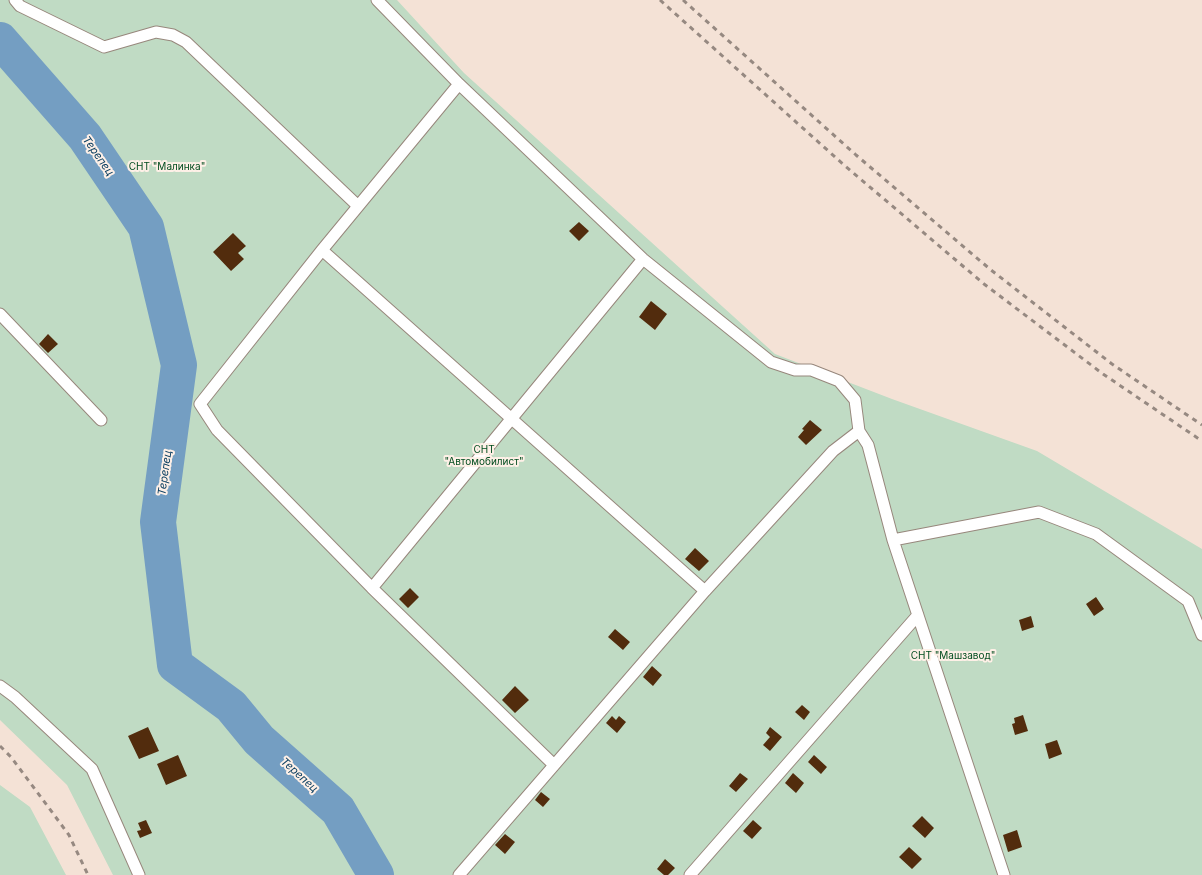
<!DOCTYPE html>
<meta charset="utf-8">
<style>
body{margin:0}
canvas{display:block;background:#f4e2d6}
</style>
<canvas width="1202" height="875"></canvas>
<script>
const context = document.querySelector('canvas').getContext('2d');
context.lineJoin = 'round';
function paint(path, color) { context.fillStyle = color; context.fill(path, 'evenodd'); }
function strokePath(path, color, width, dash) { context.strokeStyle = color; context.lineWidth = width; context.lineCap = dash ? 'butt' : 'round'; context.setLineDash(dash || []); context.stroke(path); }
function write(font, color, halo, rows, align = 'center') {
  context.font = font + ' Inter,sans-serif'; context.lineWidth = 4; context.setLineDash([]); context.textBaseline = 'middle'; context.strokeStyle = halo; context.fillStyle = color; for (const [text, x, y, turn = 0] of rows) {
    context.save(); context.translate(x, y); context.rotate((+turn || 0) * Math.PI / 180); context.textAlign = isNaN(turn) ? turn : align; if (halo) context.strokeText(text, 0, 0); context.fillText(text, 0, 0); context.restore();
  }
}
const green = new Path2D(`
 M0,0H397L464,73L775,354L892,399L1037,451L1202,549V875H113L67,785L0,720Z
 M0,785L30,807L66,875H0Z`);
const river = new Path2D(`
 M0,40L85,137L146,227L179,365L158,522L175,665L231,706L259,740L338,810L376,875`);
const building = new Path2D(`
 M579,222L589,231L579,241L569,231Z
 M233,233L246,246L238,253L244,259L231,271L213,252Z
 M651,301L667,314L655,330L639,317Z
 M48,334L58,344L48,353L39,344Z
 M810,420L822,430L806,445L798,437L804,430L802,429Z
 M695,548L709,561L699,571L685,559Z
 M410,588L419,597L408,608L399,599Z
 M1096,597L1104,609L1094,616L1086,604Z
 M1031,616L1034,627L1022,631L1019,620Z
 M615,629L630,642L623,650L608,637Z
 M652,666L662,675L653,686L643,677Z
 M515,686L529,700L515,713L502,700Z
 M802,705L810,712L804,720L795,712Z
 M1023,715L1028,731L1015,735L1012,724L1015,723L1014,718Z
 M612,716L616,720L619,716L626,722L617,733L606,723Z
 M148,727L159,751L139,759L128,736Z
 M770,727L782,737L770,751L763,745L770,737L766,733Z
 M1057,740L1062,754L1049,759L1045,744Z
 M178,755L187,776L166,785L157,764Z
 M814,755L827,767L821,774L808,762Z
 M740,773L748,779L736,792L729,786Z
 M793,773L804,783L796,793L785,783Z
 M541,792L550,799L543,807L535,800Z
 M922,816L934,828L925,838L912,826Z
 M146,820L152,833L140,838L137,831L141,830L138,823Z
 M753,820L762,828L752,839L743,831Z
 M1017,830L1022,847L1008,852L1003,835Z
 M505,834L515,842L505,854L495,845Z
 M909,847L922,859L912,869L899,857Z
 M665,859L675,868L668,875H664L657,869Z`);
const lane = new Path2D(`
 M15,0L20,6L104,47L156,32L173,35L186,42L358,206
 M377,0L459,84L643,259L771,362L795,370H811L839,381L855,400L859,431L868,445L893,540
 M459,84L322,250L200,404L217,430L372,588L554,765
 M322,250L705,591
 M0,314L101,420
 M372,588L643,259
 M0,686L15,697L92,769L139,875
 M459,875L705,591L833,451L859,431
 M690,875L918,615
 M1004,875L893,540L1039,512L1096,534L1188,601L1202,635`);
const rail = new Path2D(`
 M660,0L844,165L984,284L1103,374L1202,441
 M683,0L856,155L991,270L1112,364L1202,425
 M0,746L11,757L69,835L88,875`);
const parkNames = [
 ["СНТ \"Малинка\"",167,167],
 ["СНТ",484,450],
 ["\"Автомобилист\"",484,462],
 ["СНТ \"Машзавод\"",953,656]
];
const waterNames = [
 ["Терепец",98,156,55],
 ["Терепец",165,473,-82],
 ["Терепец",299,775,42]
];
paint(green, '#c0dbc4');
strokePath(river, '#749ec2', 36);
paint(building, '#522c0d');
strokePath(lane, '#97877c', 13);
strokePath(lane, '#fff', 11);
strokePath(rail, '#968981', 3, [5, 5]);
write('10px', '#004c1e', '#fef0e7', parkNames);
write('italic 11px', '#0a3e61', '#fef0e7', waterNames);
</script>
